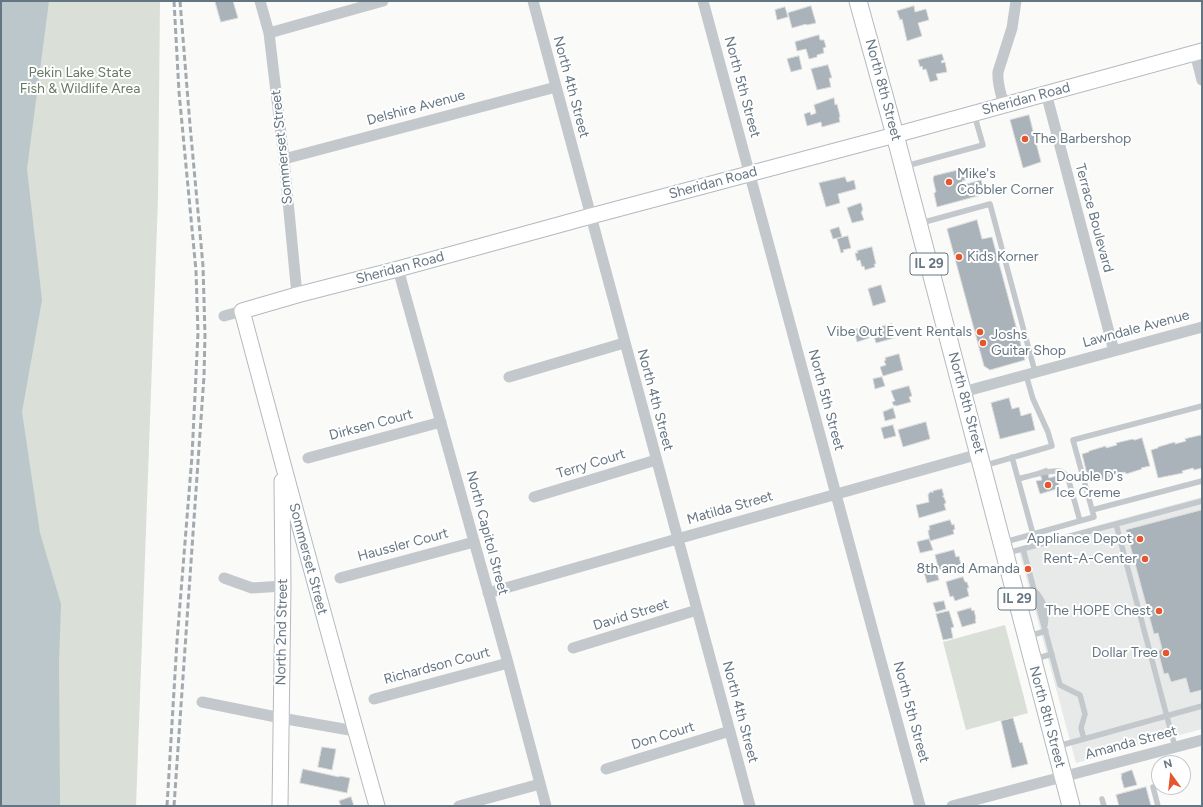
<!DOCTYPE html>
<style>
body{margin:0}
#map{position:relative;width:1203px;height:807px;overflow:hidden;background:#fafaf8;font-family:Figtree,sans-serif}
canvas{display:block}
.frame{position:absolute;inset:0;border:2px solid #657683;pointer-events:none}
.north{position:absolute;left:1151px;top:755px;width:40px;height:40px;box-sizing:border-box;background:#fff;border:1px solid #c1c8cd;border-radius:50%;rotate:345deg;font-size:11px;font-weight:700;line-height:16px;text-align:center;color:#657683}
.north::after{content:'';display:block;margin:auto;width:14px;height:18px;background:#e4572e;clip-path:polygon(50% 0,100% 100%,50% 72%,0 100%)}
</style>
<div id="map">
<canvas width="1203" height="807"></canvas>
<div class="frame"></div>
<div class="north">N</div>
</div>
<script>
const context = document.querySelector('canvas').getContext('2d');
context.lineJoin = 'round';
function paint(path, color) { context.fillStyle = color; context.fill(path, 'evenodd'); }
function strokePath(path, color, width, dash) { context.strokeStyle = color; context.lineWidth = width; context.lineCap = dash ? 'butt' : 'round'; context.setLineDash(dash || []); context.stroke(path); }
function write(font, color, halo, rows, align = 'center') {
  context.font = font + ' Figtree,sans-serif'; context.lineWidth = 4; context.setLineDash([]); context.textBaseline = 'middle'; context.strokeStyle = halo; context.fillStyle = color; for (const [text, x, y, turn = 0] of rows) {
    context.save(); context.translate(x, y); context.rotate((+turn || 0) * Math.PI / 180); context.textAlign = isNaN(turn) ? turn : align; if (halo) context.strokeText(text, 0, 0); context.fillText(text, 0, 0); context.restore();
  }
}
const built = new Path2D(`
 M1202,497V729L1076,763L1018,547Z`);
const green = new Path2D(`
 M1,1H160L158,198L136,806H1Z
 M1005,625L1028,713L966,730L943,642Z`);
const water = new Path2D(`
 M1,1H49L27,169L42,300L22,412L40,533L61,604L59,663L60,806H1Z`);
const building = new Path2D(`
 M215,1H233L238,18L221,22Z
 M811,6L816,23L807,25L806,24L792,28L788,13Z
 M914,6L915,12L926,9L929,20L918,23L922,36L907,41L902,19L900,20L897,11Z
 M785,7L788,17L777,20L775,10Z
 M819,35L820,40H824L826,47L823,48L824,53L817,55V57L809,59L806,49L797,51L795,42Z
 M942,54L944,60L941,61L942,63L945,62L947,72L936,74L938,80L930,82L926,69L923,70L922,66L920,67L918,60Z
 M799,56L802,69L791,72L787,59Z
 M828,65L832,78H829L831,87L817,90L811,69Z
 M834,98L835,105L837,104L840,116L839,118L840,122L822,127L821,122L807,126L804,114L810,112L811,115L816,113L814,105Z
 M1029,115L1041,162L1023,168L1010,120Z
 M963,169L966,180L962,181L963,185L981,180L985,194L937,207L934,193L936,192L933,179L934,176Z
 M845,177L847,182L854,180L856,189L838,194L840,203L826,207L819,183Z
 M861,203L863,210H862V212H861L864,220L852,223L847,208Z
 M977,220L982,239L992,237L1025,360L990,370L984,366L947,229Z
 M839,227L842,237L833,239L830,230Z
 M848,236L851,248L843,250L844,252L841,253L837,239Z
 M872,247L876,264H874L875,267L865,270L864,266L862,267L860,260L857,261L855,253H858L857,251Z
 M881,285L886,302L873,306L868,289Z
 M892,324L894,333H893L894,338L876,343L872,329Z
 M866,326L869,338L857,342L854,330Z
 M899,354L903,370L883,376L880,367L886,365L884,361L886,360L885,358Z
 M882,377L885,386L875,389L873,379Z
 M909,386L912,396L909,397L911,402L896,406V405L894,406L892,402L895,401L891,391Z
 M1009,398L1012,409L1019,407L1021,416L1031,413L1035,430L1000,439L991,403Z
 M893,408L896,418L885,421L883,412Z
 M926,422L930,439L903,447L898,430Z
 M893,425L896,436L884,439L881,428Z
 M1202,435V468L1194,470L1193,468L1182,471L1183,473L1158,478L1151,450L1158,448V447L1175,442V444L1186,441L1185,439Z
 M1142,438L1150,466L1141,468L1142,469L1126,474L1125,472L1114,475V477L1089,482L1082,454L1089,452V451L1106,446V448L1117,445L1116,443L1133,439L1134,440Z
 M1047,468L1049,478L1056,476L1060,488L1040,494L1036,481L1042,480L1039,471Z
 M942,489L944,496H942L943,497H944L946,503L944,504L946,510L919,518L916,505L929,502L928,495L930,492H932L933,493V491Z
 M1202,510V690L1190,693L1186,678L1171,682L1168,673L1164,674L1158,651L1162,649L1158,633L1154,634L1126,530Z
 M950,520L952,525L954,524L955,529L953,530L954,534L930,541L928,530H930L929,526Z
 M929,539L933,550L920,553L917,542Z
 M954,550L956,557L959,556L961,565L944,570V569L939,570L935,555Z
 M936,569L939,580L927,583L924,572Z
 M963,577L965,582H967L969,588H967L969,596L955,601L953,596L950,597L946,582Z
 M944,601L946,609L936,612L933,603Z
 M971,608L972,611L974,610L976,619H975L976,623L962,627L957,612Z
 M949,611L954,627L951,628L953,638L943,640L936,614Z
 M1013,718L1020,743L1022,742L1028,764L1012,768L1001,721Z
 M322,747L336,749L332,770L318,767Z
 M303,769L339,777L340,776L350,778L347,793L300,783Z
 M1132,770L1137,785L1124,788L1121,777L1122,776L1121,774Z
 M1146,787L1151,806H1119L1116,795Z
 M351,797L354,806H341L339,801Z`);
const lane = new Path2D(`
 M906,166L983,145L974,114
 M921,223L990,204L1035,372
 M1012,457L1033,534
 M983,466L1052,446L1048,432L1033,399L1026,375
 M1018,479C1028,476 1049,470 1058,471C1063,471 1066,474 1068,478L1080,521
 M1092,510L1202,481
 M1116,524L1202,501
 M1005,542L1094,517L1073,440L1202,406
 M1023,549L1060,685L1080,695L1085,714L1081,728L1084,739L1202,706
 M1007,553L1116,524L1175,747
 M1036,592C1045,603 1047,611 1045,625
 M1029,636L1046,631
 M1035,659L1052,654
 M1058,746L1084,739
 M1153,787L1158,806
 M1102,799L1104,806`);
const street = new Path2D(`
 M260,1L269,33L284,159L297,295
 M533,1L750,806
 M703,1L920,806
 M269,33L383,1
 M1195,53L1202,80
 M1046,93L1114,351
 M1004,105C1001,94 997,84 998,72L1012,28L1016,1
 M284,159L556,87
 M398,269L508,663L546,806
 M224,316L242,311
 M509,377L624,343
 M963,392L1202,327
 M308,458L441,422
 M534,497L656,460
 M224,578L252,588L283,586
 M340,578L474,542
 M488,593L677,539L979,454
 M573,648L697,610
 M374,699L508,663
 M202,702L281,718L355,731
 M606,769L730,731
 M459,806L540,784
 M952,806L1202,740`);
const secondary = new Path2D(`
 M280,806L283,586L282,481
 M377,806C330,641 286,476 242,311L297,295L398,269L591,216L895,135L1202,51`);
const primary = new Path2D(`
 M858,1L895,135L1071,806`);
const rail = new Path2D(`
 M167,806L177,641L192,456L198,333L196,271L179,92L174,1
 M174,806L204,376L205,335L203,266L190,125L180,1`);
const markers = [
 [1025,139,4,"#e4572e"],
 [949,182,4,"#e4572e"],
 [959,257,4,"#e4572e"],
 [980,332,4,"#e4572e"],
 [983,343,4,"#e4572e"],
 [1048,485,4,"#e4572e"],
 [1140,539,4,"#e4572e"],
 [1145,559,4,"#e4572e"],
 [1028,569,4,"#e4572e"],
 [1159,611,4,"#e4572e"],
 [1166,653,4,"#e4572e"]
];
const shields = [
 [929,264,38],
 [1017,599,38]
];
const shieldNames = [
 ["IL 29",929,264],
 ["IL 29",1017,599]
];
const parkNames = [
 ["Pekin Lake State",80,73],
 ["Fish & Wildlife Area",80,89]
];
const streetNames = [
 ["North 4th Street",571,87,75],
 ["North 5th Street",742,87,75],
 ["North 8th Street",883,90,75],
 ["Sheridan Road",1026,99,-15],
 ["Delshire Avenue",416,108,-15],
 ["Sommerset Street",282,147,-96],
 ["Sheridan Road",713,183,-15],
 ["Terrace Boulevard",1094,218,75],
 ["Sheridan Road",400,268,-15],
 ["Lawndale Avenue",1136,329,-15],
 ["North 4th Street",655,400,75],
 ["North 5th Street",826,400,75],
 ["North 8th Street",966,403,75],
 ["Dirksen Court",371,425,-15],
 ["Terry Court",591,464,-17],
 ["Matilda Street",730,508,-16],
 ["North Capitol Street",487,533,75],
 ["Haussler Court",403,545,-15],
 ["Sommerset Street",308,559,75],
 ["David Street",631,615,-17],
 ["North 2nd Street",282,632,-89],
 ["Richardson Court",437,666,-15],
 ["North 4th Street",740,712,75],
 ["North 5th Street",911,712,75],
 ["North 8th Street",1047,717,75],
 ["Don Court",663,736,-17],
 ["Amanda Street",1131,743,-15]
];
const poiNames = [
 ["The Barbershop",1033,139,"left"],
 ["Mike's",957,174,"left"],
 ["Cobbler Corner",957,190,"left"],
 ["Kids Korner",967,257,"left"],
 ["Vibe Out Event Rentals",972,332],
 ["Joshs",991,335,"left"],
 ["Guitar Shop",991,351,"left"],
 ["Double D's",1056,477,"left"],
 ["Ice Creme",1056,493,"left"],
 ["Appliance Depot",1132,539],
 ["Rent-A-Center",1137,559],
 ["8th and Amanda",1020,569],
 ["The HOPE Chest",1151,611],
 ["Dollar Tree",1158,653]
];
paint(built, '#e8e9e9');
paint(green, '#dadfd7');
paint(water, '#bbc7cb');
paint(building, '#aab3b9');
strokePath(building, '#dcdcda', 1);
strokePath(secondary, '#b3babf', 17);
strokePath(primary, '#b5babe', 19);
strokePath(lane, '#c3c8cc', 5.5);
strokePath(street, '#c3c8cc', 11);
strokePath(secondary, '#fff', 15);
strokePath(primary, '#fff', 17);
strokePath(rail, '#a2aab0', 3, [6, 3]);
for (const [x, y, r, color] of markers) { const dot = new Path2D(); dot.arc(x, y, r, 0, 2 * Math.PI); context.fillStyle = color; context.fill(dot); strokePath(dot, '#fff', 1.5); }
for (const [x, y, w] of shields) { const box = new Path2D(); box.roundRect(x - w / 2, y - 11, w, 22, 3); context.fillStyle = '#fff'; context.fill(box); strokePath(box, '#657683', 1); }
write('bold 13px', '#657683', null, shieldNames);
write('14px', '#687a64', '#fff', parkNames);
write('14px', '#657683', '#fff', streetNames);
write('14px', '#657683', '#fff', poiNames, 'right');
</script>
